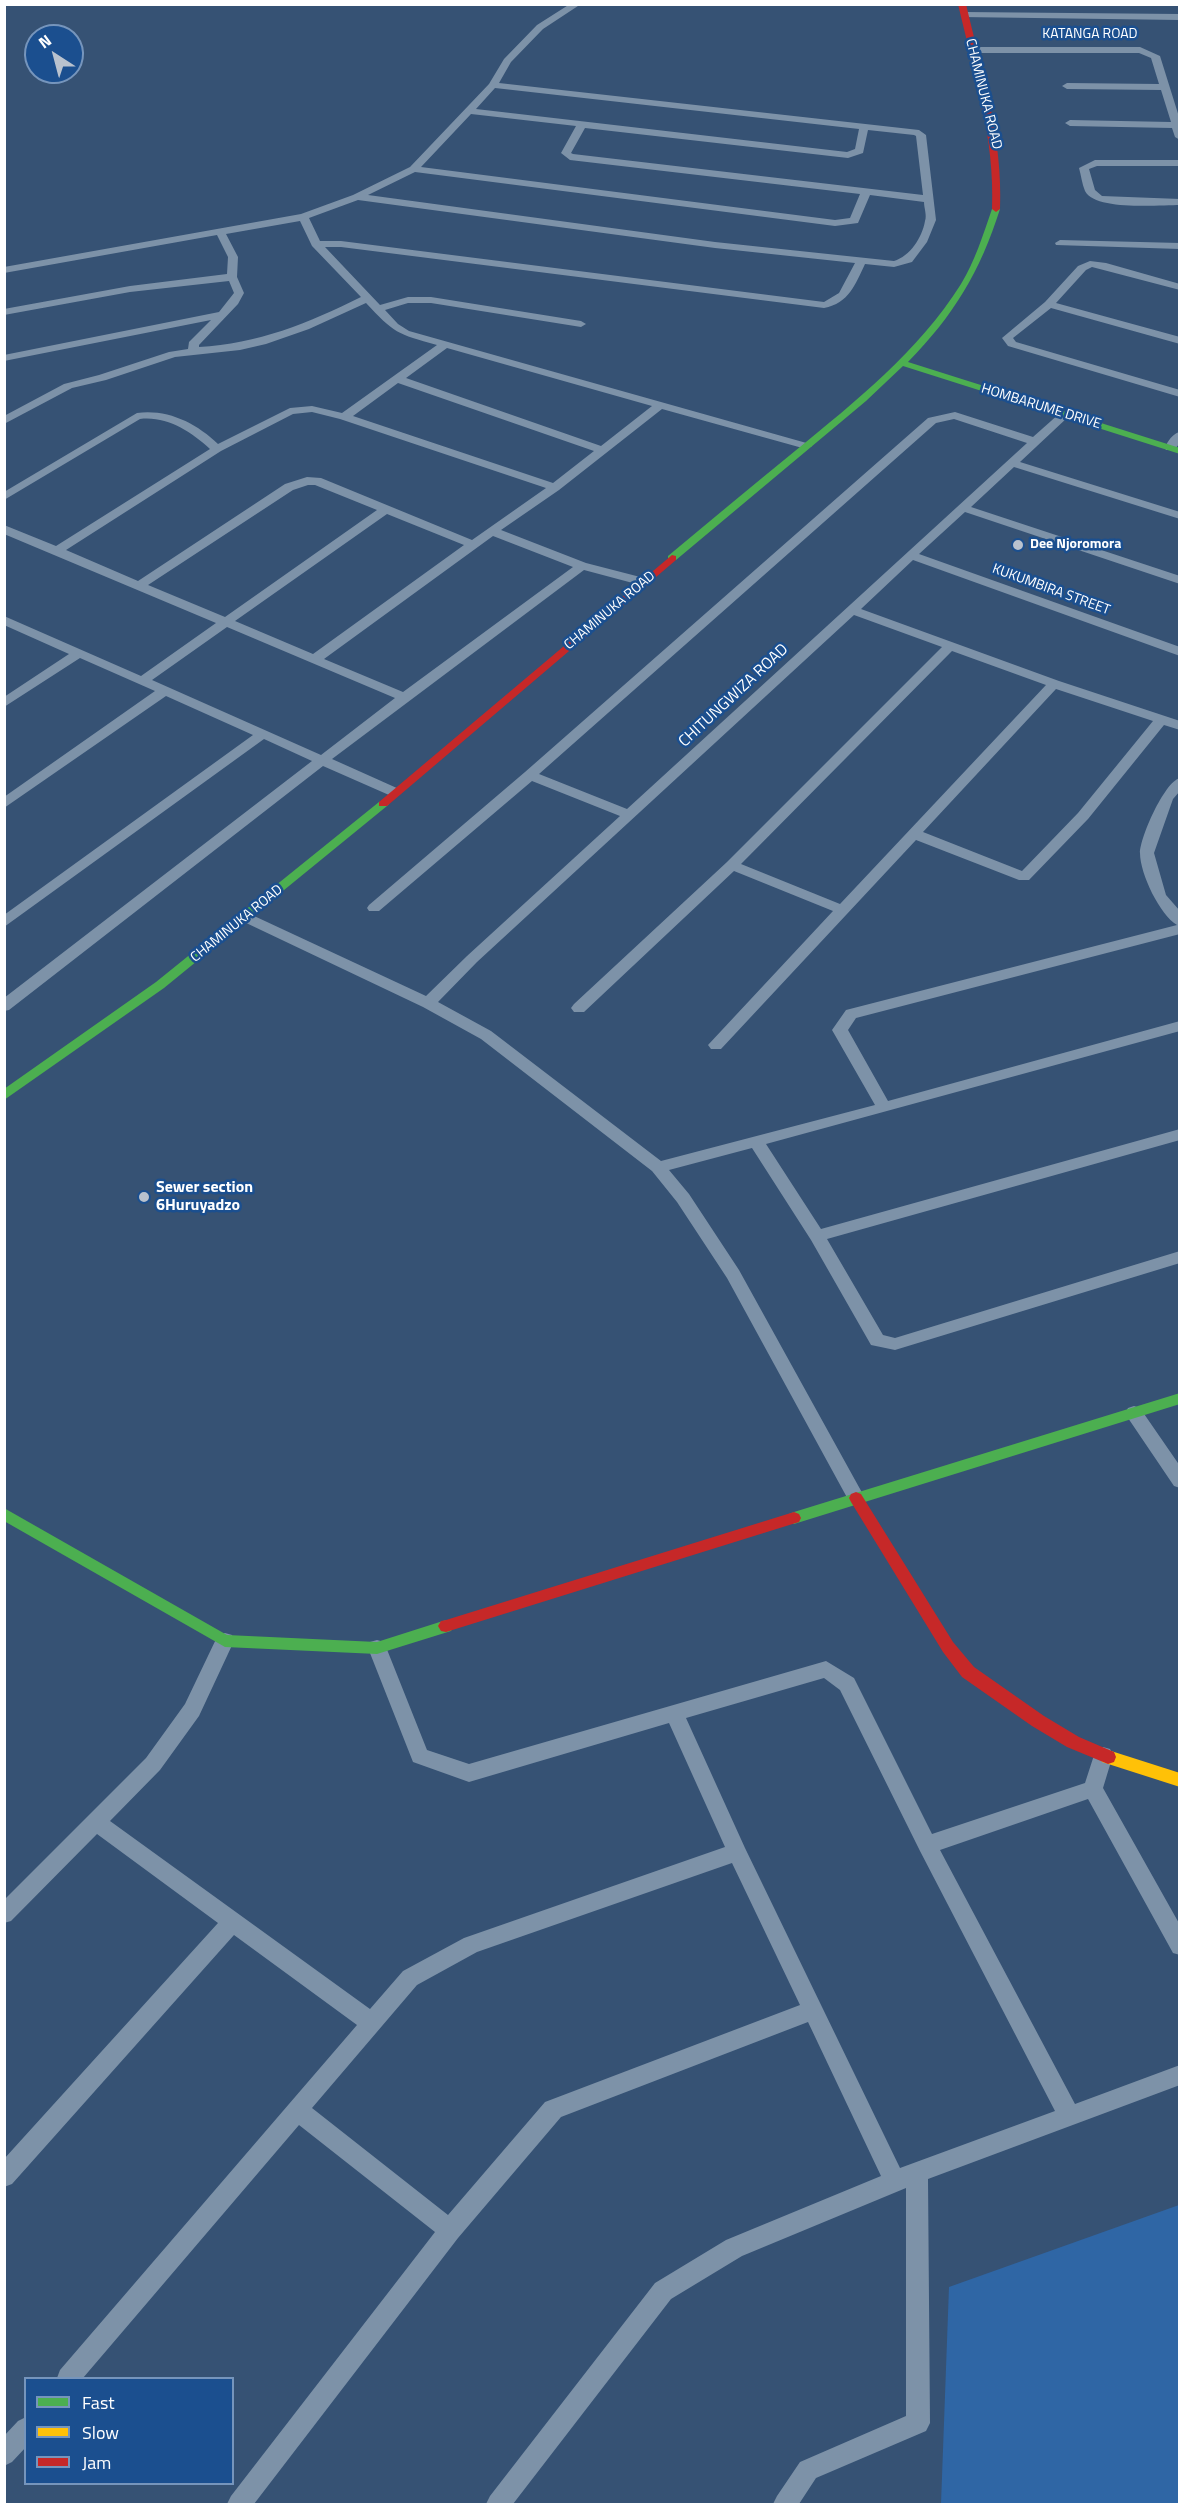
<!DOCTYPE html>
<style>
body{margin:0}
#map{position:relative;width:1184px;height:2509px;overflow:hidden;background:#365274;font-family:"Titillium Web",sans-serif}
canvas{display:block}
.frame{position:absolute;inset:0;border:6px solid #fff;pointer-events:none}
.legend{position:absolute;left:24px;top:2377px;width:210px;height:108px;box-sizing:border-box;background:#1b4f8f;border:2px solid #7695bc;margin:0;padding:8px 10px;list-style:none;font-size:18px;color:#fff}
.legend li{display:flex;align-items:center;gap:12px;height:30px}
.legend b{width:30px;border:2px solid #7695bc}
.north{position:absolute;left:24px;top:24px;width:60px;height:60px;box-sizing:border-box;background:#1b4f8f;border:2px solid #7695bc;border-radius:50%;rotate:324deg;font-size:16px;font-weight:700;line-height:24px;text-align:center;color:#fff}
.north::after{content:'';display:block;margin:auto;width:21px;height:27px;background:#b9c2ce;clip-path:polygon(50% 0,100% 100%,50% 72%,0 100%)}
</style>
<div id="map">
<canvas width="1184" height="2509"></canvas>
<div class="frame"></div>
<ul class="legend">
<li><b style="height:8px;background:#4caf50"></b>Fast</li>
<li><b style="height:8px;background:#ffc107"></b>Slow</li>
<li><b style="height:8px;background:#c62828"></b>Jam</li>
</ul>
<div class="north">N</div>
</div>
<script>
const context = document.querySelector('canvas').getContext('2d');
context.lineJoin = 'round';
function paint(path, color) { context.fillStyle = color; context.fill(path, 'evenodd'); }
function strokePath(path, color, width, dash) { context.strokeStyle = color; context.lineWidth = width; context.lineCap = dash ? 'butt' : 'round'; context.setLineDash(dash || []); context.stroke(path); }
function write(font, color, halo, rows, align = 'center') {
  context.font = font + ' "Titillium Web",sans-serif'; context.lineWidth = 5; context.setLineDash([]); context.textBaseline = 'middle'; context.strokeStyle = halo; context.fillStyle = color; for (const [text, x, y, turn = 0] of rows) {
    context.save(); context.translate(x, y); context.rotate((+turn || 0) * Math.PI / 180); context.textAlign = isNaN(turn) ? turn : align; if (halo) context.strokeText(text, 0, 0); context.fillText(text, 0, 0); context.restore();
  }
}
const green = new Path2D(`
 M1179,2205V2504H941L949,2287Z`);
const street = new Path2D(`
 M570,4H581L543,29L511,62L499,83L919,130L926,135L936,220L927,242L912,262L894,267L865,264C855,285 849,303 824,308L341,247H325L380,305L408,297H431L581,321L586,324L581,327L431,303H408L385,310L398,324L409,331L810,444L812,446L806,449L662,409L559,490L501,530L586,563L648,579L650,582L648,585L644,586L584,570L332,759L399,789L401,792L399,795H389L323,766L9,1010L4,1011V998L312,761L264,739L4,927V915L253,735L166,696L4,808V797L155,691L80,658L4,707V697L69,654L4,625V616L141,676L216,623L4,534V525L56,546L210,449C190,431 167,416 140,419L4,500V492L137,413C168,409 196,423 218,444L290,408L312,406L342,413L437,345C397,334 394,333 366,303L309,329L266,344L240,350L175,357L106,380L72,388L4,424V416L64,384L99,375L169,352L188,349L189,342L211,320L4,361V355L219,312L234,293L229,281L130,292L4,315V309L130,286L227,274L228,257L217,235L4,273V267L301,214L353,195L410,167L489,84L504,59L537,25ZM495,88L859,129L855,149L847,152L476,109ZM471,114L576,126L561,153L570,160L860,194L850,218L835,220L421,167ZM585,128L848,158L863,153L868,130L914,135L916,136L923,195L573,154L571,153ZM415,172L835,226L858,223L870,195L924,202C924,208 927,215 925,221C922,238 910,256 894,261L715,242L368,195ZM358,200L715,248L855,263L839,293L824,302L341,241H320L309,218ZM300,221L312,246L361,297C309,323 257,344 199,347V345L238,304L244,293L237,277L238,257L226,234ZM447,348L652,406L601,446L406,378ZM398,383L594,451L553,483L353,416ZM312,412L340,419L546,488L472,540L321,478L307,477L285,484L138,581L66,550L221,451L293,414ZM308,485H315L377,510L225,617L148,585L293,490ZM387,514L464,545L313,654L235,621ZM493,536L573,567L403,692L324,659ZM227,627L395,698L321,755L152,680Z
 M964,12L1180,14V20L961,17V13Z
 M1140,47L1160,56L1180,120V140L1175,137L1172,128L1070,126L1065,123L1070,120L1171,122L1161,90L1067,89L1062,86L1067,83L1159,84L1151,58L1139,53H974L969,50L974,47Z
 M1095,160H1180V166H1097L1089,169L1095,190L1102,196L1180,199V205C1159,205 1095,211 1085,191C1082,184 1081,175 1079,168Z
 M1060,240L1180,243V249L1056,245L1055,243Z
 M1090,261L1106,263L1180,284V290L1092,267L1086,270L1056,303L1180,337V344L1051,308L1013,338L1016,342L1180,390V397L1008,346L1002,338L1045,302L1078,266Z
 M955,412L1033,437L1060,413H1068V417L1020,462L1180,512V519L1014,467L971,507L1180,576V584L965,512L919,554L1180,647V656L913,560L861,609L1059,681L1180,721V730L1164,725L1088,819L1029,880H1019L916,840L721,1049H711L708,1045L833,911L734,871L584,1012H574L571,1008L574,1004L727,862L942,647L854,615L477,962L438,1002L491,1031L661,1161L875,1105L832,1030L846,1010L1177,925C1160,915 1140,874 1140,853C1140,838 1164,782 1180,778V791L1173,799L1154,853L1166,895L1180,911V934L856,1018L848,1030L888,1101L1180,1021V1031L766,1144L821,1229L1180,1129V1140L827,1239L883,1335L895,1338L1180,1251V1263L895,1350L871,1345L811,1240L752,1148L669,1170L689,1194L739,1270L865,1498L862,1503L856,1505L850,1503L727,1278L677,1202L652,1171L481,1039L423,1007L242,921L240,918L247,913L252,915L426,996L467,956L620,816L532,781L379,911H369L367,908L369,905L525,772L928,418ZM954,419L1027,443L627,809L539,774L936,423ZM952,651L1046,685L840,904L741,864ZM1056,689L1153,721L1078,813L1022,871L923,832Z
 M1180,432V443L1174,450H1166C1164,445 1173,433 1180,432Z
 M1134,1406L1140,1408L1180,1466V1488L1174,1486L1128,1418L1125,1413L1128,1408Z
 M225,1633L232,1635L234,1641L199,1716L160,1770L110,1821L370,2009L403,1971L464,1938L725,1847L669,1723L469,1782L413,1762L368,1648L370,1642L377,1640L384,1642L427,1750L469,1764L826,1661L854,1678L932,1834L1085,1783L1096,1749L1103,1747L1110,1749L1113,1755L1103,1788L1180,1925V1955L1173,1953L1088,1799L940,1850L1075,2104L1180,2065V2085L928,2179L930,2423L926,2431L816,2478L799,2504H773L777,2496L800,2462L906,2416V2188L742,2256L671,2299L513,2504H486L490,2496L655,2283L726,2240L881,2176L808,2022L561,2117L458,2238L254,2504H227L231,2496L435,2232L299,2125L83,2378H57L60,2370L357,2025L234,1935L12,2184L4,2187V2159L218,1923L97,1834L11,1921L4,1923V1900L146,1758L185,1704L218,1635ZM824,1678L840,1690L920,1851L1055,2111L900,2168L745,1848L686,1718ZM732,1863L800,2005L545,2102L448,2215L312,2108L417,1985L477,1952Z
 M26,2417V2447L12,2462L4,2466V2436L18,2421Z`);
const fast = new Path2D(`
 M996,206L1000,209C980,272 954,315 908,362L1180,448V454L903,366L866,401L676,560H668V556C710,521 752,486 795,451C856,401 918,352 961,284C975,261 983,235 992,209Z
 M383,801L389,804L387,806L164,988L4,1100V1089L156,982L379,802Z
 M1180,1393V1404L794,1524L789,1522L787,1518L789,1514L794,1512Z
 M4,1508L227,1635L377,1642L446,1620L451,1621L454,1626L451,1631L377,1654L225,1647L4,1521Z`);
const slow = new Path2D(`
 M1108,1750L1180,1773V1787L1102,1762L1100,1757L1102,1752Z`);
const jam = new Path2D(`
 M958,4H966C982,73 1003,138 1000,209L996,212L992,209C995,138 974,73 958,4Z
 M672,555L676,556V560L387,806H379V802Z
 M856,1492L861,1494L953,1642L974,1667L1044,1716L1079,1737L1114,1752L1116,1757L1114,1762L1108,1764L1067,1747L1032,1726L962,1677L943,1652L851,1502L849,1498L851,1494Z
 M794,1512L799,1514L801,1518L799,1522L446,1632L441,1631L438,1626L441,1621L446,1620Z`);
const markers = [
 [1018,545,6,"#b9c2ce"],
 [144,1197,6,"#b9c2ce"]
];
const farStreetnames = [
 ["KATANGA ROAD",1090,35],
 ["CHAMINUKA ROAD",983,94,76],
 ["HOMBARUME DRIVE",1041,407,17],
 ["KUKUMBIRA STREET",1051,590,20],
 ["CHAMINUKA ROAD",610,611,-40],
 ["CHAMINUKA ROAD",237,924,-39]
];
const farPoinames = [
 ["Dee Njoromora",1030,545]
];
const streetNames = [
 ["CHITUNGWIZA ROAD",734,696,-43]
];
const poiNames = [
 ["Sewer section",156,1188],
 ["6Huruyadzo",156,1206]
];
paint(green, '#2f66a5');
paint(street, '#7d92a8');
paint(fast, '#4caf50');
paint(slow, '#ffc107');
paint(jam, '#c62828');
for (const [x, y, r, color] of markers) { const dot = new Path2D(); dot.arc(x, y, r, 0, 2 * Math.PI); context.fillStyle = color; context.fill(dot); strokePath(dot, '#1b4f8f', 2); }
write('14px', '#fff', '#1b4f8f', farStreetnames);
write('bold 14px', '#fff', '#1b4f8f', farPoinames, 'left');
write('16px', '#fff', '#1b4f8f', streetNames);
write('bold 16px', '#fff', '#1b4f8f', poiNames, 'left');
</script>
